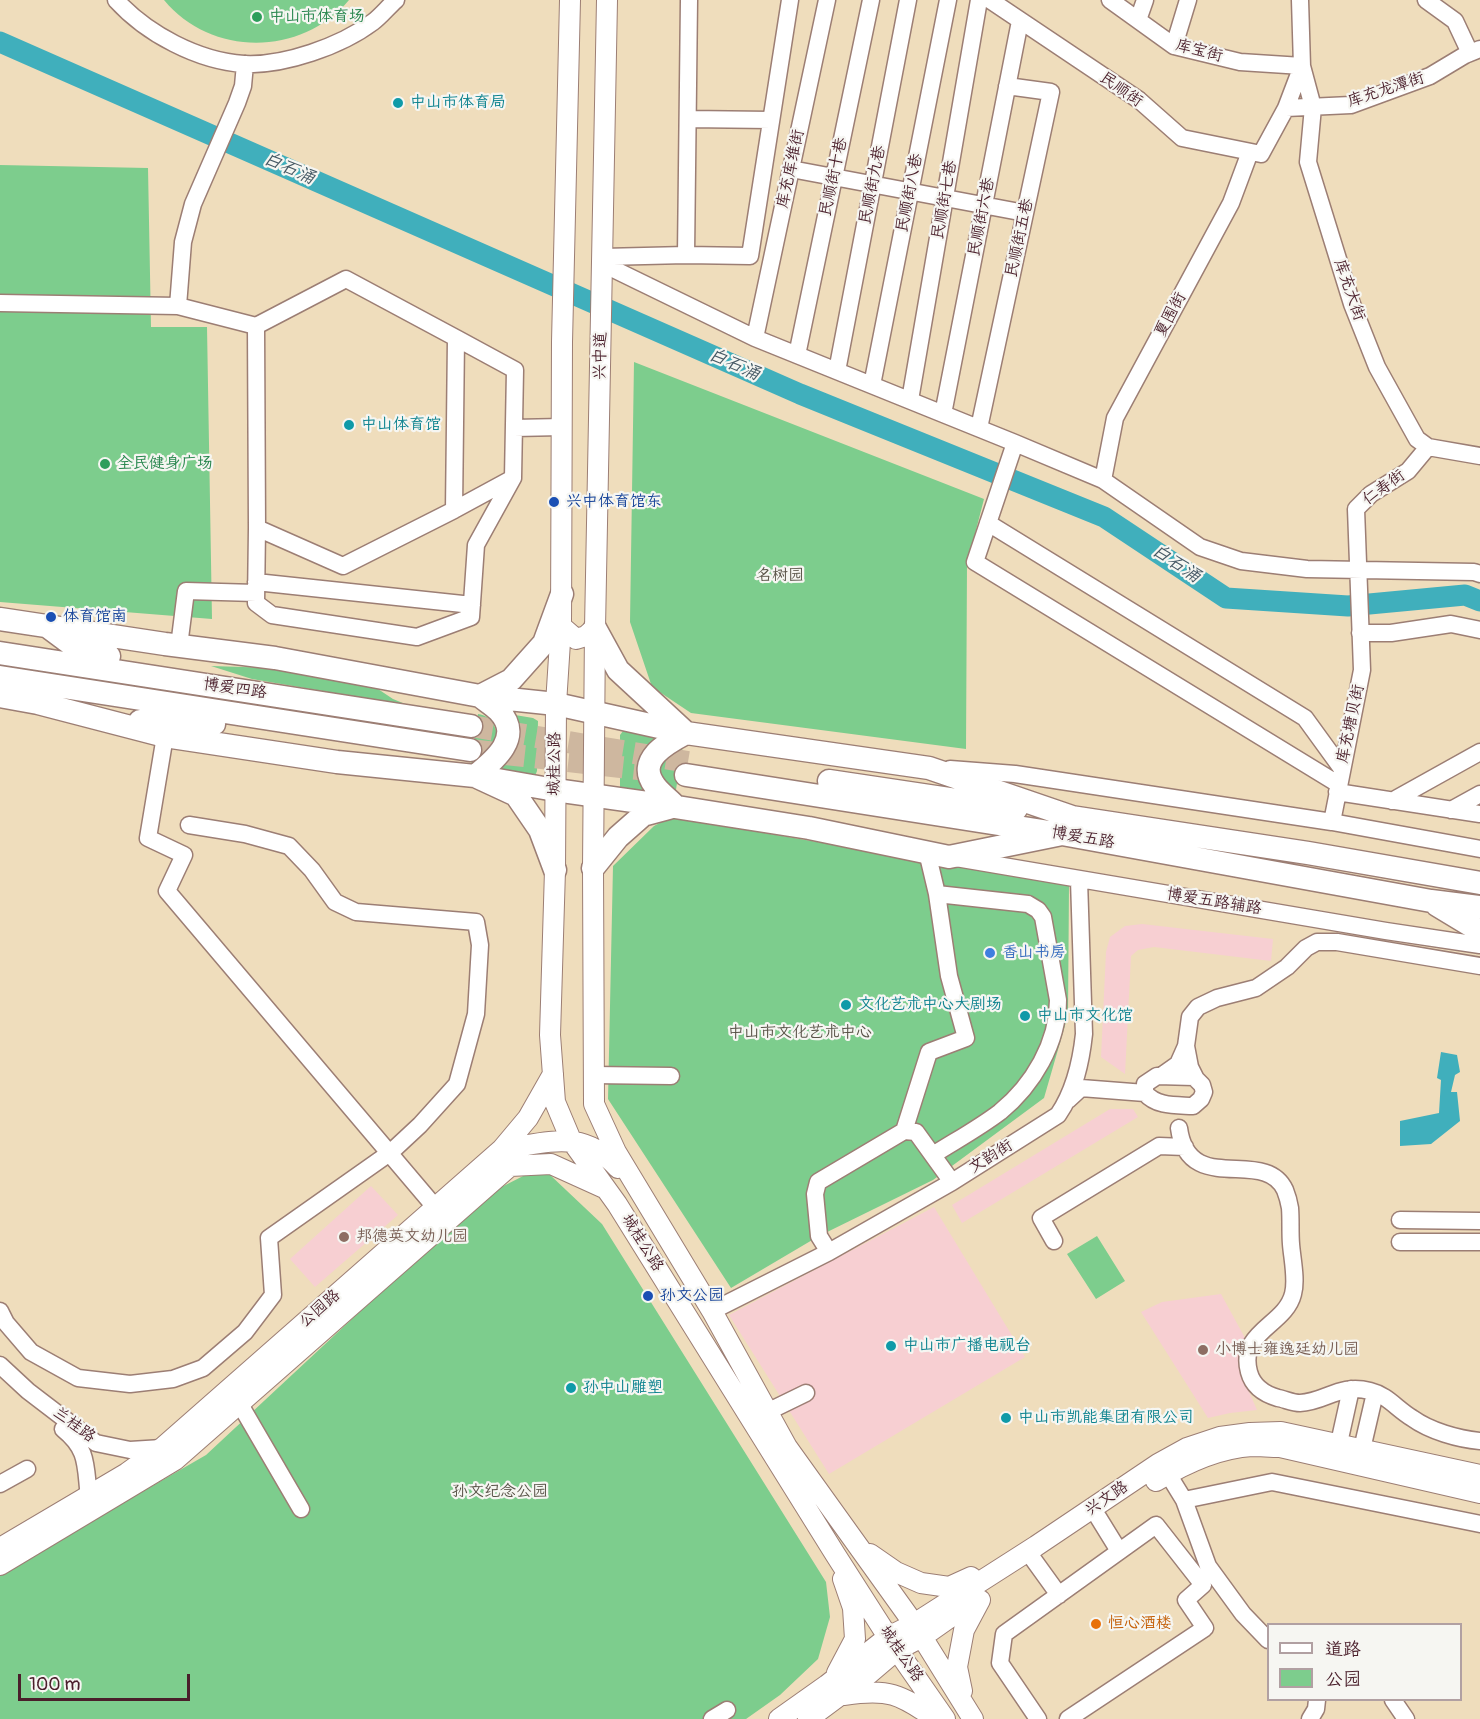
<!DOCTYPE html>
<meta charset="utf-8">
<style>
body{margin:0}
#map{position:relative;width:1480px;height:1719px;overflow:hidden;background:#efddbc;font-family:Pangolin,"LXGW WenKai TC",sans-serif}
canvas{display:block}
.legend{position:absolute;left:1267px;top:1623px;width:195px;height:78px;box-sizing:border-box;background:#f6f6f2;border:2px solid #b1a0a2;margin:0;padding:8px 10px;list-style:none;font-size:18px;color:#4a1f2b}
.legend li{display:flex;align-items:center;gap:12px;height:30px}
.legend b{width:30px;border:2px solid #b1a0a2}
.scale{position:absolute;left:18px;top:1674px;width:172px;height:27px;box-sizing:border-box;border:3px solid #4a1f2b;border-top:0;padding-left:8px;font-size:18px;line-height:21px;white-space:nowrap;color:#4a1f2b;-webkit-text-stroke:4px #f6f6f2;paint-order:stroke}
</style>
<div id="map">
<canvas width="1480" height="1719"></canvas>
<ul class="legend">
<li><b style="height:8px;background:#fff"></b>道路</li>
<li><b style="height:16px;background:#7dcd8d"></b>公园</li>
</ul>
<div class="scale">100 m</div>
</div>
<script>
const context = document.querySelector('canvas').getContext('2d');
context.lineJoin = 'round';
function paint(path, color) { context.fillStyle = color; context.fill(path, 'evenodd'); }
function strokePath(path, color, width, dash) { context.strokeStyle = color; context.lineWidth = width; context.lineCap = dash ? 'butt' : 'round'; context.setLineDash(dash || []); context.stroke(path); }
function write(font, color, halo, rows, align = 'center') {
  context.font = font + ' Pangolin,"LXGW WenKai TC",sans-serif'; context.lineWidth = 4.5; context.setLineDash([]); context.textBaseline = 'middle'; context.strokeStyle = halo; context.fillStyle = color; for (const [text, x, y, turn = 0] of rows) {
    context.save(); context.translate(x, y); context.rotate((+turn || 0) * Math.PI / 180); context.textAlign = isNaN(turn) ? turn : align; if (halo) context.strokeText(text, 0, 0); context.fillText(text, 0, 0); context.restore();
  }
}
const built = new Path2D(`
 M1142,924L1273,939L1271,961L1154,947L1138,950L1131,956L1125,1074L1101,1057L1106,952L1110,937L1125,926Z
 M1110,1109H1133L1138,1117L962,1223L952,1205Z
 M371,1186L398,1215L315,1287L290,1259Z
 M934,1207L1025,1357L829,1474L729,1315Z
 M1221,1294L1245,1338L1238,1362L1240,1371L1257,1410L1230,1413L1208,1418L1141,1312L1162,1302Z`);
const green = new Path2D(`
 M164,0H349C301,57 211,57 164,0Z
 M0,165L148,168L151,327H207L212,619L0,602Z
 M634,362L984,499L967,565L966,749L691,713L652,687L630,622Z
 M211,666L275,668L378,689L393,699L410,706L252,679Z
 M503,713L533,718L538,721L537,771L535,776L497,769Z
 M478,714C493,716 496,728 499,742L471,765Z
 M623,731L662,736L653,794L620,792V735Z
 M683,745L675,796L656,773V767Z
 M671,817L1069,885L1068,1015L1044,1098L933,1180L819,1236L731,1288L608,1099L613,866L654,826Z
 M529,1173H548L602,1224L826,1582L830,1617L818,1659L780,1695L746,1719H0V1574L206,1455L484,1196Z
 M1097,1236L1125,1281L1096,1299L1067,1254Z`);
const water = new Path2D(`
 M1441,1052L1457,1055L1460,1072L1455,1075L1451,1092H1457L1460,1121L1431,1144L1400,1146V1121L1439,1113L1441,1080L1437,1078Z`);
const river = new Path2D(`
 M0,42L800,394L1104,517L1226,598L1348,606L1465,595L1480,601`);
const highwayTunnel = new Path2D(`
 M471,726L688,762
 M470,750L665,772`);
const minor = new Path2D(`
 M116,0C147,34 198,61 244,64C284,66 341,46 373,22C381,16 388,7 396,0
 M990,0L1139,100L1182,138L1261,154L1286,108L1302,66L1300,0
 M1110,0L1174,46L1240,62L1302,66L1313,107L1308,162L1352,304L1377,367L1417,439L1428,447L1480,456
 M1426,0L1455,21L1470,53
 M1138,20L1145,0
 M1174,46L1188,0
 M1286,108L1351,105L1430,76L1465,55L1480,49
 M688,119L771,120
 M791,169L1025,213
 M686,255L750,256L790,0
 M603,257L686,255L689,0
 M603,264L755,338L1015,443L1103,480L1200,547L1241,561L1307,569L1474,572L1480,574
 M0,303L178,306L183,242L193,204L237,103L243,86L245,64
 M178,306L256,326L346,279L456,338L454,510L343,566L257,528L256,326
 M755,338L827,0
 M797,355L871,0
 M837,371L908,0
 M872,385L948,0
 M910,400L979,0
 M943,414L1020,21
 M514,428L562,427
 M979,428L1051,92L1007,86
 M1015,443L975,562L1338,784
 M1103,480L1115,418L1231,203L1250,152
 M454,510L513,478
 M988,523L1305,718L1342,769
 M257,528L256,603L272,615L417,637L471,617L476,545L513,478L515,370L456,338
 M256,582L472,605
 M1360,633H1391L1451,624L1480,630
 M179,646L186,591L256,593
 M165,736L148,838L184,855L167,891L435,1207
 M950,769L1015,774L1332,822L1480,849
 M1337,792L1480,814
 M1392,801L1480,752
 M1451,810L1480,794
 M1332,822L1362,670L1356,509L1371,494L1408,471L1428,447
 M956,858L1386,931L1480,945
 M1186,1046L1190,1017L1198,1007L1217,998L1256,988L1287,967L1306,948L1317,942H1337L1480,966
 M593,1075L671,1076
 M1161,1076L1178,1064L1186,1046L1190,1067L1196,1079
 M1068,1100L1081,1088L1145,1093C1157,1107 1176,1105 1193,1106L1201,1099L1204,1092L1202,1085L1194,1077L1157,1076L1145,1084V1093
 M1179,1128C1188,1198 1265,1146 1285,1190C1287,1195 1289,1202 1290,1208C1291,1220 1290,1232 1291,1244C1292,1258 1297,1280 1293,1294C1285,1326 1238,1331 1249,1372C1253,1387 1264,1394 1278,1398C1284,1399 1293,1403 1300,1403C1326,1402 1339,1383 1370,1391C1387,1395 1397,1409 1412,1418C1430,1431 1458,1439 1480,1441
 M904,1131L929,1052L966,1038L949,976L937,894L927,852
 M933,1155C955,1141 979,1128 1000,1112C1033,1085 1058,1043 1058,1000L1043,917L1038,910L1028,904L937,894
 M1400,1220L1480,1221
 M1054,1241L1041,1218L1159,1146L1185,1147
 M1400,1242H1480
 M829,1252L819,1236L815,1194L818,1182L904,1131L916,1132L952,1182
 M0,1311L6,1323L31,1352L78,1378L130,1384L173,1379L203,1368L245,1332L273,1295L269,1238L391,1152L420,1125L457,1084L476,1014L480,945L476,922L356,912L335,902L312,870L289,846L245,834L189,825
 M712,1311L829,1252L952,1182L1058,1115C1075,1090 1081,1062 1084,1034L1079,880
 M0,1365L28,1391L96,1443L130,1450L162,1448
 M234,1394L301,1509
 M767,1412L806,1393
 M63,1429C89,1450 85,1466 89,1497
 M1339,1443L1351,1389
 M1362,1449L1375,1393
 M1168,1474L1184,1500L1272,1482L1480,1524
 M0,1484L27,1469
 M1184,1500L1208,1566L1243,1614L1268,1640
 M1098,1517L1119,1551
 M1033,1559L1059,1595
 M1393,1700L1406,1719
 M712,1719L727,1710
 M1038,1719L1000,1663L1004,1634L1156,1525L1203,1585L1186,1600L1205,1628L1068,1719
 M1310,1719L1316,1709L1317,1700`);
const major = new Path2D(`
 M570,0L562,342L561,626L556,704L555,870L550,1035L555,1102L571,1140L617,1204L835,1554L888,1637L945,1719
 M607,0L595,628L593,868L594,1104L616,1152L712,1311L787,1447L914,1624L973,1719
 M561,626L576,639L586,636L595,628
 M502,1149C548,1143 583,1128 618,1168
 M1156,1481C1184,1464 1218,1448 1252,1446C1261,1446 1270,1447 1280,1447L1480,1493
 M0,1548L127,1473L162,1448L502,1149L528,1118L553,1074
 M870,1554L896,1572L921,1583L949,1587L971,1577
 M0,1565L175,1460L510,1166L551,1164L604,1188
 M837,1673L855,1639L853,1608L843,1579
 M962,1691L957,1667L964,1630L980,1600
 M845,1695C888,1688 900,1694 936,1719
 M779,1719L827,1685L888,1637L914,1624L1036,1546L1158,1464L1187,1448L1220,1437L1250,1433L1281,1432L1480,1475
 M808,1719L870,1673L897,1650L922,1637L976,1599`);
const highway = new Path2D(`
 M0,619L165,644L275,658L480,696L556,704L686,733L929,768L1072,817
 M48,627L79,650L109,656
 M595,628L618,670L685,732
 M0,653L471,726
 M0,677L470,750
 M0,696L38,703L165,736L337,762L475,776L555,790L676,807L809,828L949,857L1062,834
 M140,721L214,724
 M686,775L1062,834L1431,901L1480,907
 M829,781L1016,809
 M676,807C670,800 661,794 655,786C635,760 667,743 686,733
 M1058,815L1308,853L1480,883
 M593,868L618,837L643,815L669,808
 M555,870L540,830L516,795L475,776C495,760 523,737 499,711C493,705 486,701 480,696L511,680L544,643L562,594
 M1437,905L1480,931`);
const markers = [
 [257,17,6,"#2e9e5b"],
 [398,103,6,"#0f9aa8"],
 [349,425,6,"#0f9aa8"],
 [105,464,6,"#2e9e5b"],
 [554,502,6,"#1a4fb4"],
 [51,617,6,"#1a4fb4"],
 [990,953,6,"#3f7fe0"],
 [846,1005,6,"#0f9aa8"],
 [1025,1016,6,"#0f9aa8"],
 [344,1237,6,"#8d6e63"],
 [648,1296,6,"#1a4fb4"],
 [891,1346,6,"#0f9aa8"],
 [1203,1350,6,"#8d6e63"],
 [571,1388,6,"#0f9aa8"],
 [1006,1418,6,"#0f9aa8"],
 [1096,1624,6,"#e8710a"]
];
const leisureNames = [
 ["中山市体育场",269,17],
 ["全民健身广场",117,464]
];
const streetNames = [
 ["库宝街",1199,51,15],
 ["民顺街",1121,90,35],
 ["库充龙潭街",1386,90,-18],
 ["库充库维街",791,169,-78],
 ["民顺街十巷",834,177,-78],
 ["民顺街九巷",873,185,-79],
 ["民顺街八巷",910,193,-79],
 ["民顺街七巷",945,200,-80],
 ["民顺街六巷",982,217,-79],
 ["民顺街五巷",1020,238,-78],
 ["库充大街",1349,290,71],
 ["夏围街",1171,315,-62],
 ["兴中道",601,356,-89],
 ["仁寿街",1384,488,-36],
 ["博爱四路",235,689,8],
 ["库充塘贝街",1351,724,-78],
 ["城桂公路",555,764,-89],
 ["博爱五路",1083,838,10],
 ["博爱五路辅路",1214,902,9],
 ["文韵街",991,1157,-32],
 ["城桂公路",642,1243,58],
 ["公园路",320,1309,-41],
 ["兰桂路",74,1425,36],
 ["兴文路",1107,1499,-34],
 ["城桂公路",901,1654,56]
];
const cultureNames = [
 ["中山市体育局",410,103],
 ["中山体育馆",361,425],
 ["文化艺术中心大剧场",858,1005],
 ["中山市文化馆",1037,1016],
 ["中山市广播电视台",903,1346],
 ["孙中山雕塑",583,1388],
 ["中山市凯能集团有限公司",1018,1418]
];
const transitNames = [
 ["兴中体育馆东",566,502],
 ["体育馆南",63,617],
 ["孙文公园",660,1296]
];
const parkNames = [
 ["名树园",780,576],
 ["中山市文化艺术中心",800,1033],
 ["孙文纪念公园",500,1492]
];
const shopNames = [
 ["香山书房",1002,953]
];
const educationNames = [
 ["邦德英文幼儿园",356,1237],
 ["小博士雍逸廷幼儿园",1215,1350]
];
const foodNames = [
 ["恒心酒楼",1108,1624]
];
const waterNames = [
 ["白石涌",289,169,24],
 ["白石涌",734,365,24],
 ["白石涌",1176,564,34]
];
paint(built, '#f7cfd2');
paint(green, '#7dcd8d');
paint(water, '#40afbc');
strokePath(river, '#40afbc', 21);
strokePath(highwayTunnel, '#ceb79f', 22, [22, 11]);
strokePath(minor, '#9c7e74', 19);
strokePath(major, '#9c7e74', 22);
strokePath(highway, '#9c7e74', 25);
strokePath(minor, '#fff', 16);
strokePath(major, '#fff', 20);
strokePath(highway, '#fff', 22);
for (const [x, y, r, color] of markers) { const dot = new Path2D(); dot.arc(x, y, r, 0, 2 * Math.PI); context.fillStyle = color; context.fill(dot); strokePath(dot, '#f6f6f2', 2); }
write('16px', '#27864d', '#f6f6f2', leisureNames, 'left');
write('16px', '#4a1f2b', '#f6f6f2', streetNames);
write('16px', '#0d838f', '#f6f6f2', cultureNames, 'left');
write('16px', '#164399', '#f6f6f2', transitNames, 'left');
write('16px', '#595348', '#f6f6f2', parkNames);
write('16px', '#366cbe', '#f6f6f2', shopNames, 'left');
write('16px', '#785e54', '#f6f6f2', educationNames, 'left');
write('16px', '#c56008', '#f6f6f2', foodNames, 'left');
write('italic 18px', '#465965', '#f6f6f2', waterNames);
</script>
